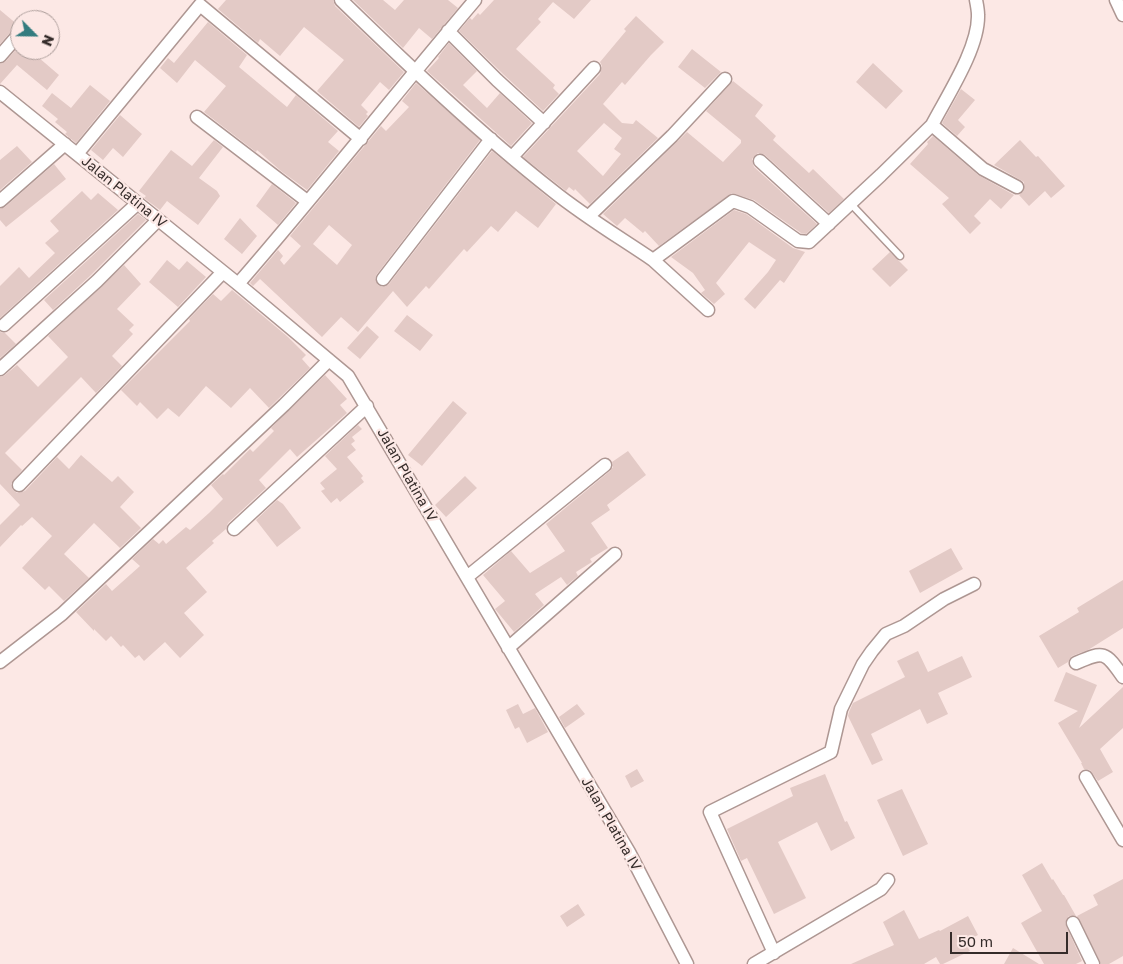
<!DOCTYPE html>
<style>
body{margin:0}
#map{position:relative;width:1123px;height:964px;overflow:hidden;background:#fce8e5;font-family:"Golos Text",sans-serif}
canvas{display:block}
.north{position:absolute;left:10px;top:10px;width:50px;height:50px;box-sizing:border-box;background:#fce8e5;border:1px solid #ac9d9a;border-radius:50%;rotate:113deg;font-size:14px;font-weight:700;line-height:20px;text-align:center;color:#352c2a}
.north::after{content:'';display:block;margin:auto;width:18px;height:22px;background:#337c7f;clip-path:polygon(50% 0,100% 100%,50% 72%,0 100%)}
.scale{position:absolute;left:950px;top:932px;width:118px;height:22px;box-sizing:border-box;border:2px solid #352c2a;border-top:0;padding-left:6px;font-size:15px;line-height:18px;white-space:nowrap;color:#352c2a;-webkit-text-stroke:4px #fce8e5;paint-order:stroke}
</style>
<div id="map">
<canvas width="1123" height="964"></canvas>
<div class="north">N</div>
<div class="scale">50 m</div>
</div>
<script>
const context = document.querySelector('canvas').getContext('2d');
context.lineJoin = 'round';
function paint(path, color) { context.fillStyle = color; context.fill(path, 'evenodd'); }
function strokePath(path, color, width, dash) { context.strokeStyle = color; context.lineWidth = width; context.lineCap = dash ? 'butt' : 'round'; context.setLineDash(dash || []); context.stroke(path); }
function write(font, color, halo, rows, align = 'center') {
  context.font = font + ' "Golos Text",sans-serif'; context.lineWidth = 4.5; context.setLineDash([]); context.textBaseline = 'middle'; context.strokeStyle = halo; context.fillStyle = color; for (const [text, x, y, turn = 0] of rows) {
    context.save(); context.translate(x, y); context.rotate((+turn || 0) * Math.PI / 180); context.textAlign = isNaN(turn) ? turn : align; if (halo) context.strokeText(text, 0, 0); context.fillText(text, 0, 0); context.restore();
  }
}
const building = new Path2D(`
 M226,0H333L335,6L404,72L389,90L380,82L361,105L368,112L366,114L368,116L359,127L317,91L344,60L304,27L280,56L260,39L258,43L218,9Z
 M353,0H383L395,10L404,0H448L458,8L432,39L419,28L403,48Z
 M494,0H591L574,19L553,2L538,19L541,22L516,49L555,85L553,88L559,94L543,111L503,74L459,31L470,18L472,20L478,13L480,15Z
 M0,10L18,25L14,28L0,44Z
 M636,16L664,42L651,55L625,85L622,82L603,104L622,123L633,124L636,120L658,138L590,204L575,189L574,191L569,187L566,191L523,157L600,74L602,66L600,62L626,31L624,29ZM604,123L622,138L614,149L621,154L603,176L577,151Z
 M208,22L247,55L239,67L287,107L296,95L338,131L328,142L339,151L307,190L281,171L257,150L256,152L204,112L226,86L195,60L177,83L160,68L168,58L174,63Z
 M449,43L477,71L463,85L487,108L500,93L532,123L511,146L427,71L439,58L438,57Z
 M20,45V50H44L38,57L59,75L47,90L17,65L0,84V64L6,61Z
 M692,49L721,72L705,88L678,67Z
 M873,63L903,91L886,109L856,82Z
 M733,81L763,105L755,116L776,136L773,140L809,173L813,169L844,199L829,213L765,155L758,153L752,159L754,167L817,224L806,234L801,233L754,200L732,193L659,246L645,231L643,233L625,218L617,226L603,214L687,132L723,162L741,143V140L706,111Z
 M416,83L480,140L377,274L375,278L378,285L382,287L389,284L492,151L556,204L538,228L516,211L498,232L491,226L467,252L464,249L429,289L426,286L407,307L393,291L358,332L341,317L322,337L260,279L253,286L250,283L278,250L283,256L280,260L284,265L301,246L290,236L381,126L386,131L409,107L402,101ZM329,225L352,245L337,265L313,244Z
 M90,85L110,101L76,143L65,134L67,132L55,122L58,119L42,106L52,93L71,108Z
 M961,89L975,100L958,120L965,127L957,136L942,123Z
 M120,115L142,134L123,157L113,148L103,160L91,150Z
 M933,136L978,175L1014,195L1001,209L990,199L974,216L981,223L970,234L942,204L949,198L910,164L928,144L927,142Z
 M214,140L223,147L199,178L217,191L220,196L198,225L167,201L160,210L144,198L146,196L139,191L171,150L192,166Z
 M1020,140L1036,157L1038,156L1065,186L1051,198L1045,191L1029,206L1019,195L1024,190V182L994,165Z
 M17,146L32,162L0,190V160Z
 M54,164L66,179L6,227L0,220V209L5,207Z
 M272,184L296,203L278,225L256,206Z
 M82,191L91,200L98,193L118,210L0,318V286L19,267L29,278L55,253L45,243L59,231L50,221Z
 M734,210L746,214L793,248L805,252L784,283L780,280L755,309L744,299L768,272L776,260L749,242L716,283L725,294L714,304L701,293L705,290L693,273L671,257Z
 M138,214L146,220L91,275L53,310L44,300Z
 M240,218L257,236L242,254L224,239Z
 M890,252L908,270L890,287L872,269Z
 M167,260L179,270L187,261L206,277L178,307L149,282Z
 M124,265L141,284L117,309L134,325L129,330L133,334L112,356L122,366L96,393L81,377L5,453L22,470L11,484L13,490L17,493L25,491L57,457L69,469L81,455L112,482L118,476L134,492L120,507L141,528L120,548L94,523L64,554L89,578L64,601L49,586L45,590L22,568L52,536L32,517L22,526L21,525L0,547V525L20,505L0,484V377L5,375L17,365L38,387L68,357L48,336Z
 M232,290L288,337L306,355L302,359L310,368L269,408L250,388L231,408L206,386L179,417L168,408L157,419L140,402L137,406L121,390L190,321L189,319L213,294L221,301Z
 M407,315L433,335L420,351L394,331Z
 M367,326L379,337L360,359L347,348Z
 M0,332L5,333L16,344L0,358Z
 M325,375L347,399L340,405L347,413L297,457L290,449L259,480L266,488L228,523L226,529L212,541L214,543L186,568L207,592L184,613L204,635L180,658L165,642L144,661L139,655L135,658L123,645L121,647L111,636L106,641L94,629V631L76,612L106,584L112,591L140,566L132,559L153,539L159,544L163,540L166,544L186,527L190,530L209,513L223,499L211,485L223,474L224,475L250,449L253,452L274,431L271,428Z
 M453,401L467,413L422,466L408,455Z
 M358,425L362,429L352,437L355,441L351,444L356,450L347,457L363,476L361,478L364,482L340,502L337,498L331,503L321,491L325,489L320,483L337,469L325,456Z
 M628,451L646,475L607,505L610,510L591,523L608,548L590,559L592,562L576,572L578,576L567,585L561,577L535,594L544,605L514,632L495,609L505,601L483,575L511,551L530,573L565,551L546,524L610,471L613,467L612,462Z
 M465,476L477,488L446,517L435,505Z
 M277,500L283,504L301,528L277,547L256,520Z
 M951,548L963,569L920,593L909,571Z
 M1123,580V628L1088,650L1072,656L1068,662L1058,668L1039,636L1079,612L1077,608Z
 M918,651L928,672L962,656L972,677L938,693L948,714L927,724L920,709L871,734L883,760L872,765L848,716L849,712L853,703L905,677L897,661Z
 M1066,672L1097,685L1079,728L1123,687V728L1100,749L1113,772L1098,781L1090,770L1084,769L1081,763H1082L1058,723L1078,711L1054,701Z
 M518,704L523,714L535,708L548,732L527,743L519,727L515,729L506,710Z
 M577,704L585,714L565,728L559,717Z
 M637,769L644,781L631,788L625,776Z
 M825,774L845,822L847,821L855,838L831,851L817,822L778,842L806,898L774,914L747,858L741,861L727,829L793,796L790,788Z
 M902,789L928,844L903,856L877,800Z
 M1042,863L1052,880L1053,879L1063,895H1064L1076,916H1069L1065,923L1082,961L1076,964H1044L1021,923L1042,911L1022,875Z
 M1123,879V956L1109,964H1101L1077,916L1098,905L1093,895Z
 M578,904L585,915L567,927L560,916Z
 M904,910L919,939L939,930L940,931L968,916L978,935L965,942L970,951L943,964H940L936,957L924,964H851L894,945L883,922Z
 M1013,948L1039,964H1004Z`);
const lane = new Path2D(`
 M851,204L900,256`);
const street = new Path2D(`
 M341,0C409,66 478,132 553,191C584,216 619,237 653,260L733,201L750,207L798,241L809,242L881,175L932,125
 M976,0C977,5 978,10 978,15C979,48 947,96 932,125L983,169L1017,187
 M1116,0L1123,15
 M448,31L497,80L544,123
 M0,56L20,33
 M0,92L238,284L348,376L629,852L687,964
 M197,117L307,201
 M77,154L200,5L361,139
 M512,157L594,68
 M760,161L829,224
 M0,201L65,144
 M589,216L672,136L725,79
 M653,260L708,310
 M383,279L491,139
 M238,284C319,191 395,94 475,0
 M4,325L138,203
 M0,369L97,281L158,220
 M19,485L223,272
 M234,529L367,406
 M467,577L605,465
 M508,648L615,554
 M0,662L62,614L284,405L329,360
 M1076,663C1104,651 1105,651 1123,677
 M1086,777L1123,840
 M1073,923L1093,964
 M774,953L710,812L831,752L841,709L863,664L872,651L886,634L904,626L944,599L974,584
 M754,964L881,889L888,880`);
const streetNames = [
 ["Jalan Platina IV",124,192,39],
 ["Jalan Platina IV",407,475,60],
 ["Jalan Platina IV",611,824,60]
];
paint(building, '#e3cac6');
strokePath(lane, '#ae9793', 9);
strokePath(street, '#ae9793', 15);
strokePath(lane, '#fff', 6);
strokePath(street, '#fff', 12);
write('14px', '#352c2a', '#fce8e5', streetNames);
</script>
